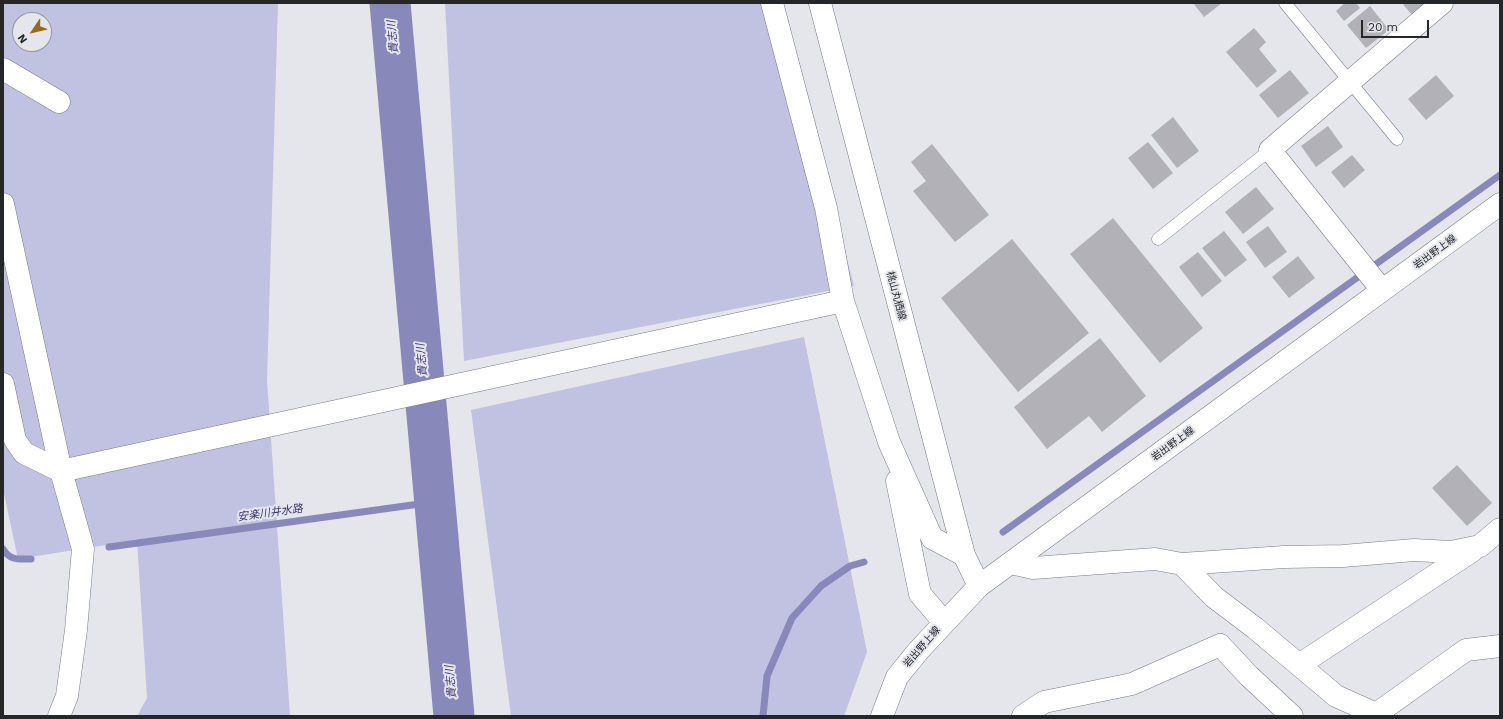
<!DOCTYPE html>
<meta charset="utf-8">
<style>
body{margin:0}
#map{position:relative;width:1503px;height:719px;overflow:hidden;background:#e5e5ec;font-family:"Work Sans",sans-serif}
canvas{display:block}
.frame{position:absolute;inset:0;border:4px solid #252628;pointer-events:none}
.north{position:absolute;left:12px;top:12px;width:40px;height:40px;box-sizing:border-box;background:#e5e5ec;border:1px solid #98999e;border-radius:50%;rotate:235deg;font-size:11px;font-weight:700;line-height:16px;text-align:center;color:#252628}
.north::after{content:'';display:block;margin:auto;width:14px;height:18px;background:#98691a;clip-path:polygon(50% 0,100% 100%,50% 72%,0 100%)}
.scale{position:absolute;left:1361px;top:20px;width:68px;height:18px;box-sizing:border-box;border:2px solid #252628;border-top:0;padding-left:5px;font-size:12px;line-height:14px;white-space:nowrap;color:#252628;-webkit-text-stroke:3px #e5e5ec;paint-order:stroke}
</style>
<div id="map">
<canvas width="1503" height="719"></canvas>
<div class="frame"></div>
<div class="north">N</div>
<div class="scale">20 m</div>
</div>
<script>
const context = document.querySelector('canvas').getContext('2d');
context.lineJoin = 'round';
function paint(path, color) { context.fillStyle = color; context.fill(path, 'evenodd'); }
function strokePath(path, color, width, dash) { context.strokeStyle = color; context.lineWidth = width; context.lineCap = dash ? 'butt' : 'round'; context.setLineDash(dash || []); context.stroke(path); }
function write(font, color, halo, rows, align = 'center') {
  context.font = font + ' "Work Sans","Noto Sans JP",sans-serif'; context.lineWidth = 4; context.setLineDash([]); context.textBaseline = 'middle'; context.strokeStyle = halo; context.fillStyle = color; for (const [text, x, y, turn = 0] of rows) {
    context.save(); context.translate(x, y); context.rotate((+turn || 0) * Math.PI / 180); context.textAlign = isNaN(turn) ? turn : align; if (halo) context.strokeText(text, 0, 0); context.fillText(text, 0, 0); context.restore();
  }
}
const green = new Path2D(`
 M3,3H278L267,380L290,716H137L147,698L137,540L18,559L3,489ZM20,20H44V44H20Z
 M445,3H781L854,286L464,361Z
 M804,337L867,652L844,716H511L471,410Z`);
const stream = new Path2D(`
 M1003,532L1500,175
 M109,547L434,502
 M3,549C10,561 19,559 31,559
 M763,716L767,676L792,618L821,586L850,566L864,562`);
const river = new Path2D(`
 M390,3L454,716`);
const building = new Path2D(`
 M1193,3H1222L1204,17Z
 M1345,3H1356L1360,8L1344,21L1336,11Z
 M1402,3H1426L1412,15Z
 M1370,6L1389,30L1366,48L1347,25Z
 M1254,28L1266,42L1259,49L1277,71L1257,88L1226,52Z
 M1290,70L1309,93L1278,118L1259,95Z
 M1436,75L1454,96L1426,120L1408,99Z
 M1173,117L1199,151L1177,168L1151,135Z
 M1328,126L1343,147L1316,167L1301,146Z
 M1148,142L1173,173L1153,189L1128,158Z
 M932,144L989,215L955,242L913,191L926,181L911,162Z
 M1352,155L1365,170L1344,188L1331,172Z
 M1256,187L1274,209L1243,234L1225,212Z
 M1113,218L1203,328L1160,363L1070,254Z
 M1268,226L1287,252L1265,268L1246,242Z
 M1224,231L1247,260L1225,277L1202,248Z
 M1012,239L1089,333L1018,392L941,298Z
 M1198,252L1222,281L1202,297L1179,267Z
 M1298,256L1315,278L1289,298L1272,277Z
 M1100,338L1146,396L1102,432L1089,416L1047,449L1014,407Z
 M1457,465L1492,503L1467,526L1432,488Z`);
const lane = new Path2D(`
 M1285,3L1397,139
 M1158,239L1270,150`);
const street = new Path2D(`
 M772,3L826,208L843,301L889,442L932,538L964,555
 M3,69L59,102
 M3,204L61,471L83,549L76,630L67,696L59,716
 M1382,290L1270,150L1442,3
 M3,384L15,440L24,453L61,471L843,301
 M897,481L920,594L944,622
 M1011,563L1033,568L1155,559L1182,564L1284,557L1343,556L1414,550L1451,552L1480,546L1500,529
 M1182,564L1214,597L1255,628L1336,696L1376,714L1466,650L1500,646
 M1299,665L1472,551
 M1023,716L1044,702L1132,684L1220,645L1249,676L1292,716`);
const secondary = new Path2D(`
 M820,3L964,555L979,586`);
const primary = new Path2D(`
 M882,716L897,677L919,650L979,586L1500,204`);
const streetNames = [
 ["岩出野上線",1435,252,-36],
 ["桃山丸栖線",896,296,75],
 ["岩出野上線",1173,444,-36],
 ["岩出野上線",922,647,-49]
];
const waterNames = [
 ["貴志川",393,37,-95],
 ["貴志川",422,360,-95],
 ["安楽川井水路",270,513,-8],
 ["貴志川",451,682,-95]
];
paint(green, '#c1c1e2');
strokePath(stream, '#8988bb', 7);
strokePath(river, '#8988bb', 41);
paint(building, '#b1b1b7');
strokePath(lane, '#7b7c82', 13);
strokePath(street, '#7b7c82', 23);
strokePath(secondary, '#7b7c82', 23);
strokePath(primary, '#7b7c82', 23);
strokePath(lane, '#fff', 12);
strokePath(street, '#fff', 22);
strokePath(secondary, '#fff', 22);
strokePath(primary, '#fff', 22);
write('10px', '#252628', '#e5e5ec', streetNames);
write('italic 11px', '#3c3676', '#e5e5ec', waterNames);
</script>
